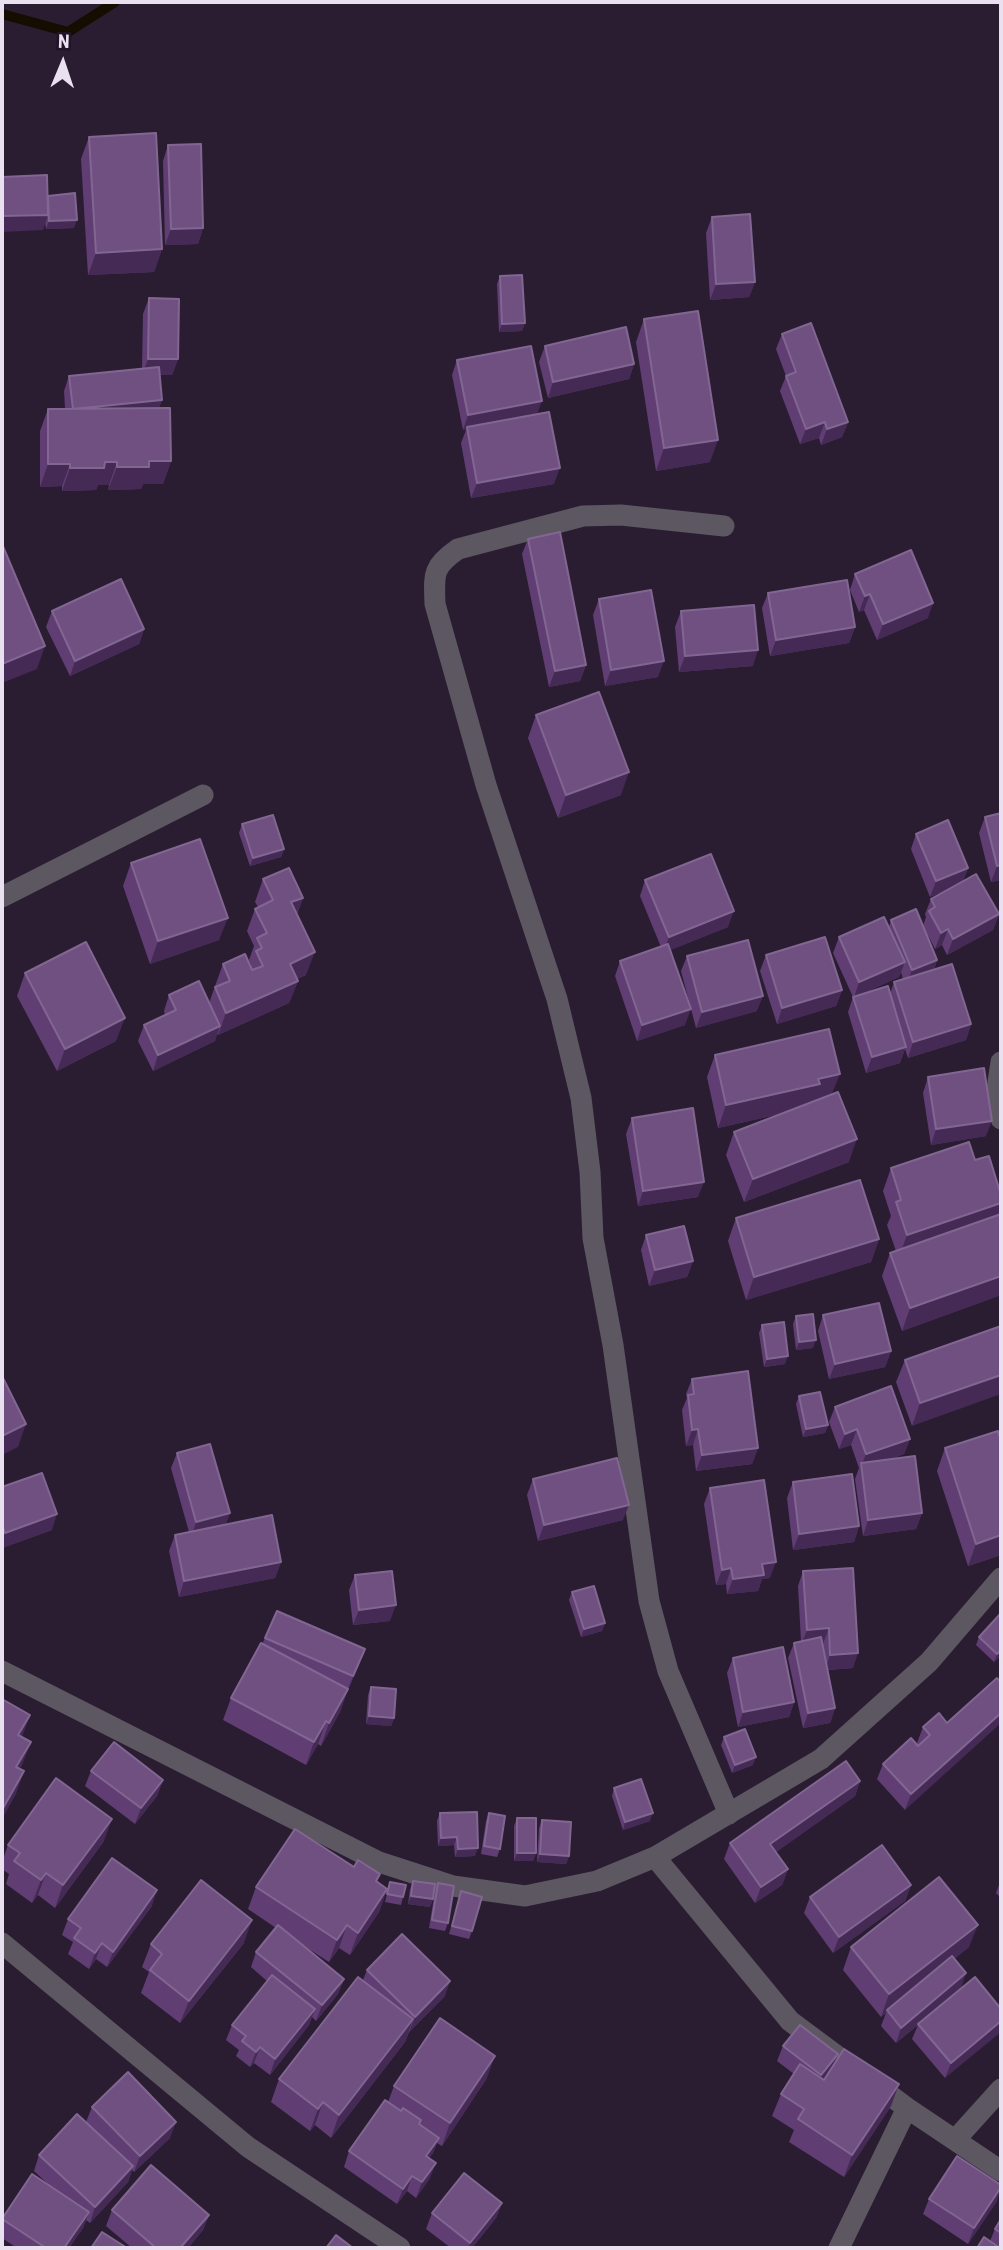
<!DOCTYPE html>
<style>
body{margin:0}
#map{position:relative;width:1003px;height:2250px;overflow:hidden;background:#2a1d32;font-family:"Roboto Condensed",sans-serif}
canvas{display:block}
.frame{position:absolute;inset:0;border:4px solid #e9e1ef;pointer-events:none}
.north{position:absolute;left:28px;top:28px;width:70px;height:70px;-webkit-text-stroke:5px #211428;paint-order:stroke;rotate:2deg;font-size:19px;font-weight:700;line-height:28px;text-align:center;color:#e9e1ef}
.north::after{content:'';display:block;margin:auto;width:24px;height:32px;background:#e9e1ef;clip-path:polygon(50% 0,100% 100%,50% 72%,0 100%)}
</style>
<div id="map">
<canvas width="1003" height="2250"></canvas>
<div class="frame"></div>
<div class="north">N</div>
</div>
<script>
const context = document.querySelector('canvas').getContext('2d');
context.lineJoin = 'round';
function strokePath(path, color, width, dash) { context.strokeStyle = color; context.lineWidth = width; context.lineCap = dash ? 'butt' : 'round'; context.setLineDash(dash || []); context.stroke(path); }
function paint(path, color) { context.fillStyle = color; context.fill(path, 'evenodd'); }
const stream = new Path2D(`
 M2,14L68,32L115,2`);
const street = new Path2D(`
 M724,526L621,515L583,516L458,549C432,567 434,574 435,604L486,785L557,999L581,1098L590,1172L593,1238L613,1345L649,1601L668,1671L729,1814
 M2,897L203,795
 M1001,1062L996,1096L1001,1119
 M2,1671L379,1862L453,1886L525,1896L597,1881L655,1857L821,1759L929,1662L1001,1578
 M655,1857L790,2021L907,2108L1001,2171
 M2,1943L248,2147L400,2248
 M955,2140L1001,2089
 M839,2248L907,2108`);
const wall = new Path2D(`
 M89,137L162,249L154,272L88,275L81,159Z
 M168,145L203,228L198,244L165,245L163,161Z
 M48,196L74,228L46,229L45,222L43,230Z
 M712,217L755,282L749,297L710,300L706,233Z
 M500,276L525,323L522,331L499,332L497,284Z
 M149,298L178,359L172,375H160L159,408L171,461L163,484H143L141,489L108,490L109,485H98L96,490L62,491V486L40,487V431L48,409L65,408L64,391L69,376L142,369L143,314Z
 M644,319L710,462L656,471L636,342Z
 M782,334L848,422L842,437L821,445L819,438L800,444L780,391L786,376L776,349Z
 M545,346L634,364L629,379L548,398L539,362Z
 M457,360L537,415L554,484L471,498L461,443L466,430H463L452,375Z
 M528,539L586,665L580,681L549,687L522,554Z
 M855,574L928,618L877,640L864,610L859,612L850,590Z
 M768,593L855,627L849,643L770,656L762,608Z
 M599,599L658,677L605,686L593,615Z
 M52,611L144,629L139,644L70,676L46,627Z
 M681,611L753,666L679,672L675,627Z
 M536,715L621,795L558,818L528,738Z
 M1001,813V880L991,882L979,833L985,817Z
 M242,824L284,849L281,857L250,866L239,833Z
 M916,834L968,868L963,881L999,914L993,930L947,955L942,945L935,949L927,933L937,960L934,970L971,1024L966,1040L908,1058L905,1049L900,1063L866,1073L848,1012L853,997L833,953L839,937L889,927L891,920L923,926L926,917L925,914L931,899L947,890L930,897L911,849ZM901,972L903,979L894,982L890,994L864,993L899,977Z
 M131,863L219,940L150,964L123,886Z
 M263,879L303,898L297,914L306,975L297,979L298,981L289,1003L218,1035L217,1034L215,1041L153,1071L138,1041L144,1025L165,1015L164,1011L169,995L209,1003L223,964L251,967V965L249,960L254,946L247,931L255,909L258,907L255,902Z
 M645,880L728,927L670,950L685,1025L637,1041L615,976L620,961L661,947L640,896Z
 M766,955L842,990L836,1006L777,1024L760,971Z
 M687,956L757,1011L696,1028L681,971Z
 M25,973L116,1041L57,1071L17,996Z
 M715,1055L832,1094L849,1162L744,1202L726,1155L734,1132L784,1113L718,1128L707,1077Z
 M928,1077L986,1136L931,1145L923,1093Z
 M632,1118L698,1197L638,1206L626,1134Z
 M891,1168L999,1215L1001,1214V1295L902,1331L882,1276L890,1253L896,1251L887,1225L891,1216L883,1191Z
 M736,1218L879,1239L871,1262L746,1300L728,1241Z
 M646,1235L693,1261L687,1277L649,1286L641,1250Z
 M823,1315L891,1351L885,1367L829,1379L818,1331Z
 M796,1316L813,1348L796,1350L793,1324Z
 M762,1325L785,1364L764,1367L759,1333Z
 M1001,1326L912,1426L896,1382L905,1360Z
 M692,1379L758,1448L752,1464L696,1471L693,1445L686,1446L682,1410L687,1398L686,1394Z
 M799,1396L828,1425L825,1433L803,1437L796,1404Z
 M835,1407L910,1439L904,1454L891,1459L922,1513L916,1529L863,1536L855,1479L859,1468L851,1445L839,1449L829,1422Z
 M945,1448L1001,1555L968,1566L937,1471Z
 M177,1453L230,1513L225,1525L281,1562L275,1578L179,1597L169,1551L175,1535L189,1532L171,1468Z
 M533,1479L623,1520L538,1541L527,1495Z
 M793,1482L859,1526L854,1542L793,1550L787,1498Z
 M2,1487L52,1530L2,1548Z
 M710,1488L770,1578L762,1579L758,1591L727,1594L726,1584L716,1585L704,1504Z
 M803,1571L853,1668L828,1670L835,1708L830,1723L803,1728L788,1658L794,1643L801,1641L798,1586Z
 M355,1575L390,1621L353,1625L349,1590Z
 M572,1592L605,1623L602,1631L581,1637L569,1600Z
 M979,1637L1001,1655L994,1662L976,1645Z
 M265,1638L359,1665L347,1692L340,1712L321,1746L318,1744L306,1765L223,1720L231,1698L262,1644Z
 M733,1658L794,1702L789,1717L738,1727L727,1673Z
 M371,1687L394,1718L391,1726L366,1724L368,1695Z
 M947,1723L905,1810L877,1779L883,1764L918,1746L917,1743L923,1727Z
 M724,1737L753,1765L732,1773L721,1745Z
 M91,1771L163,1780L157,1796L135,1824L85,1786Z
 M860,1781L855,1796L776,1852L788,1869L782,1885L755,1903L724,1859L730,1843Z
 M614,1788L650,1821L623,1830L612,1796Z
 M440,1813L475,1856L455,1857L454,1845L438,1846L437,1821Z
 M489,1813L500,1849L497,1857L481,1854L486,1821Z
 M517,1818L536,1853L533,1861H514V1826Z
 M542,1820L569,1856L566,1864L537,1862L539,1828Z
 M104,1841L55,1908L38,1895L32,1903L6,1884L9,1874L2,1869V1862L8,1845Z
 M354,1867L380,1874L377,1882L387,1889L379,1912L350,1955L339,1948L329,1962L304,1946L344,1979L338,1994L316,2021L312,2017L309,2025L270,2075L254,2063L250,2067L236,2056L239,2050L226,2040L232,2025L267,1981L251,1967L256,1952L276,1928L248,1909L256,1887Z
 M413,1881L433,1899L430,1907L408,1904L410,1889Z
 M390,1882L403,1897L401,1905L385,1902Z
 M438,1883L448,1923L445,1931L429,1928L435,1891Z
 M1001,1883V1898L996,1893L999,1885Z
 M911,1885L905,1901L833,1953L804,1913L810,1897Z
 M461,1891L472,1931L469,1939L449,1934Z
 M152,1906L107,1967L96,1959L89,1969L68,1954L73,1942L62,1935L68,1919Z
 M244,1943L180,2023L141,1993L149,1972L142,1967L151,1944Z
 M851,1947H969L954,1959L961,1989L1001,2009L945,2078L912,2039L918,2025L896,2043L881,2026L886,2013L881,2017L843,1970Z
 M367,1970L445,1996L409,2032L405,2042L331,2138L315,2125L310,2131L271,2102L279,2079L363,1980Z
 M783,2046L834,2065L891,2106L844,2177L789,2142L794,2130L772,2116L781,2094L794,2074L777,2061Z
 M487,2078L442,2146L437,2143L433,2153L429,2158L430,2178L416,2198L407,2191L397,2204L344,2167L349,2151L388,2102L394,2086Z
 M92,2107L170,2138L134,2172L132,2170L128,2182L90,2223L86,2220L83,2228L69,2248H17L2,2238V2217L48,2184L34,2171L39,2155L86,2122Z
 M929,2199L997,2201L968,2244L923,2214Z
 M502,2203L496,2218L472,2248H451L426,2229L432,2213Z
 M112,2210L209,2215L203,2230L188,2248H132L106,2226Z
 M1001,2219V2248L990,2241L995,2229Z`);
const shadedWall = new Path2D(`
 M48,215L43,230L2,232V216Z
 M77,220L74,228L46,229L49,221Z
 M203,228L198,244L165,245L171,229Z
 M162,249L154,272L88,275L96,253Z
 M755,282L749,297L710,300L716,284Z
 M525,323L522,331L499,332L502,324Z
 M148,359H178L172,375H142Z
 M634,364L629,379L548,398L553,382Z
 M162,400L157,416L73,409Z
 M542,401L536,417L467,427L466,430H463L468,415Z
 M825,422L819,438L800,444L806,429Z
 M848,422L842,437L821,445L827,429Z
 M718,440L710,462L656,471L664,448Z
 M149,461H171L163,484H143L141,489L108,490L117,467Z
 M105,462H117L109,485H98L96,490L62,491L70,468Z
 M48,464H70L62,486L40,487Z
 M560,468L554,484L471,498L477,483Z
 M870,594L864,610L859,612L865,596Z
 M933,603L928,618L877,640L883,624Z
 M855,627L849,643L770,656L776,640Z
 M144,629L139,644L70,676L75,661Z
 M45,646L37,669L2,683V664Z
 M758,650L753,666L679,672L685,656Z
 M664,661L658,677L605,686L611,670Z
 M586,665L580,681L549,687L555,671Z
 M629,772L621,795L558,818L566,795Z
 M284,849L281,857L250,866L253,858Z
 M1001,865V880L991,882L997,866Z
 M968,868L962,883L930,897L936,881Z
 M303,898L294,920L291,902Z
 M734,911L728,927L663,953L669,937Z
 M999,914L993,930L947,955L953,939Z
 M228,918L219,940L150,964L158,941Z
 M948,929L942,945L935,949L941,933Z
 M315,952L306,975L282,986L290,964Z
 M937,960L932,975L906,986L912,970Z
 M905,962L899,977L854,998L859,982Z
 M298,981L289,1003L218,1035L226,1013Z
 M842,990L836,1006L777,1024L782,1008Z
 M763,996L757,1011L696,1028L702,1012Z
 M691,1009L685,1025L637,1041L642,1025Z
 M125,1018L116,1041L57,1071L65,1049Z
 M971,1024L966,1040L908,1058L913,1042Z
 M220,1026L215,1041L153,1071L158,1055Z
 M906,1047L900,1063L866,1073L872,1057Z
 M840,1074L831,1096L814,1100L812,1107L718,1128L726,1105L818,1079Z
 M992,1121L986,1136L931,1145L936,1129Z
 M857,1139L849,1162L744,1202L753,1179Z
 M704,1182L698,1197L638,1206L643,1191Z
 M1001,1203V1208L995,1225L899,1257L907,1235Z
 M879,1239L871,1262L746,1300L754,1277Z
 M693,1261L687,1277L649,1286L655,1270Z
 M1001,1276V1295L902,1331L910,1308Z
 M816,1340L813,1348L796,1350L799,1342Z
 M891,1351L885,1367L829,1379L835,1364Z
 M788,1356L785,1364L764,1367L767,1359Z
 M1001,1375V1394L912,1426L920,1403Z
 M26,1424L18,1447L2,1455V1436Z
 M828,1425L825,1433L803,1437L806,1429Z
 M698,1429L693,1445L686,1446L692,1430Z
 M857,1429L851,1445L839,1449L845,1434Z
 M910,1439L904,1454L862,1469L861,1466L866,1454Z
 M758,1448L752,1464L696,1471L702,1455Z
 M629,1505L623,1520L538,1541L544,1525Z
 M230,1513L224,1529L191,1538L196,1522Z
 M922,1513L916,1529L863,1536L868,1520Z
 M57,1514L52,1530L2,1548V1542L5,1533Z
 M859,1526L854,1542L793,1550L799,1534Z
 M1001,1535V1555L968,1566L976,1544Z
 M281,1562L275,1578L179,1597L184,1581Z
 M776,1562L770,1578L762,1579L758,1591L727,1594L733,1579L762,1564Z
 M731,1568L726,1584L716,1585L722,1570Z
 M396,1605L390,1621L353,1625L359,1610Z
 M605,1623L602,1631L581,1637L584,1629Z
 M829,1628L823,1644L801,1645L807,1630Z
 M365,1649L359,1665L347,1692L353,1676Z
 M1001,1650V1655L994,1662L997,1654Z
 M858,1653L853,1668L825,1670L830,1655Z
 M348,1689L340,1712L321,1746L329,1723Z
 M794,1702L789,1717L738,1727L743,1712Z
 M835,1708L830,1723L803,1728L808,1713Z
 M1001,1713V1723L905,1810L911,1794Z
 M30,1715L22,1737L18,1735Z
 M369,1716L394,1718L391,1726L366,1724Z
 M326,1721L318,1744L306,1765L314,1742Z
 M31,1742L22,1765L8,1789L16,1767Z
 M756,1757L753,1765L732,1773L735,1765Z
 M24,1771L16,1794L2,1819V1810Z
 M163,1780L157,1796L135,1824L141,1808Z
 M860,1781L855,1796L765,1860L770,1844Z
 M653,1813L650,1821L623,1830L625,1822Z
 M112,1819L104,1841L55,1908L63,1885Z
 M457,1837L454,1845L438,1846L441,1838Z
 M478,1848L475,1856L455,1857L458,1849Z
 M517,1853H536L533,1861H514Z
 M540,1854L569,1856L566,1864L537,1862Z
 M788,1869L782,1885L755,1903L761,1887Z
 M46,1873L38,1895L32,1903L41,1880Z
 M911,1885L905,1901L833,1953L839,1937Z
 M387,1889L379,1912L350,1955L358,1933Z
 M157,1890L152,1906L107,1967L113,1952Z
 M411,1896L433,1899L430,1907L408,1904Z
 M252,1920L244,1943L180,2023L189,2001Z
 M347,1925L339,1948L329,1962L337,1940Z
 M978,1925L969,1947L888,2012L887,2010L886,2013L881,2017L889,1994Z
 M102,1943L96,1959L89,1969L95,1953Z
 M966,1973L961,1989L896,2043L901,2028Z
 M344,1979L338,1994L316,2021L322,2005Z
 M450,1981L445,1996L409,2032L415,2017Z
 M315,2009L309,2025L270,2075L275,2059Z
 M413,2019L405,2042L331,2138L339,2115Z
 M1001,2021V2032L945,2078L951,2063Z
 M260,2047L254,2063L250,2067L256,2052Z
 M838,2054L832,2070L816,2091L821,2075Z
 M495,2056L487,2078L442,2146L450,2123Z
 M899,2084L891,2106L844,2177L852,2155Z
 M323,2102L315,2125L310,2131L318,2109Z
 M176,2122L170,2138L134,2172L140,2156Z
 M439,2138L433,2153L420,2172L426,2156Z
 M436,2163L430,2178L416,2198L422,2182Z
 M133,2166L128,2182L90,2223L95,2207Z
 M412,2176L407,2191L397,2204L403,2189Z
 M1001,2187L997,2201L968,2244L974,2228Z
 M502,2203L496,2218L472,2248H468L470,2243Z
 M89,2212L83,2228L69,2248H64Z
 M209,2215L203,2230L188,2248H180Z`);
const building = new Path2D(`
 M156,133L162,249L96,253L89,137Z
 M201,144L203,228L171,229L168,145Z
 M47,175L48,215L2,216V177Z
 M75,193L77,220L49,221L48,196Z
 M750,214L755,282L716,284L712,217Z
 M522,275L525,323L502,324L500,276Z
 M149,298L179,299L178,359H148Z
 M698,311L718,440L664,448L644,319Z
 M811,323L848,422L827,429L825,422L806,429L786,376L796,372L782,334Z
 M626,327L634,364L553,382L545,346Z
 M531,346L542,401L468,415L457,360Z
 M159,367L162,400L73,409L69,376Z
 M170,408L171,461H149V467H117V462H105L104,468H70V464H48V409Z
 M549,412L560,468L477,483L467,427Z
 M560,532L586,665L555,671L528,539Z
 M2,544L45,646L2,664Z
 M911,550L933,603L883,624L870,594L865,596L855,574Z
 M121,579L144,629L75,661L52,611Z
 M847,580L855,627L776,640L768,593Z
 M651,590L664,661L611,670L599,599Z
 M754,605L758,650L685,656L681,611Z
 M599,692L629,772L566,795L536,715Z
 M1001,813V865L997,866L985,817Z
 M273,815L284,849L253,858L242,824Z
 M948,820L968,868L936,881L916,834Z
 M200,839L228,918L158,941L131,863Z
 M711,854L734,911L669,937L645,880Z
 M289,868L303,898L291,902L315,952L290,964L298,981L226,1013L215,987L230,981L223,964L245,954L252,970L263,966L256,951L262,948L257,938L267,933L255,909L273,900L263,879Z
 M976,874L999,914L953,939L948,929L941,933L929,911L935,907L931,899Z
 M916,909L937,960L912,970L891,920Z
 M884,917L905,962L859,982L839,937Z
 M825,937L842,990L782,1008L766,955Z
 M748,940L763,996L702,1012L687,956Z
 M86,942L125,1018L65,1049L25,973Z
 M668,944L691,1009L642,1025L620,961Z
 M952,964L971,1024L913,1042L894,982Z
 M199,981L220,1026L158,1055L144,1025L176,1010L169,995Z
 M888,986L906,1047L872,1057L853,997Z
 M829,1029L840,1074L818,1079L820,1084L726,1105L715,1055Z
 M984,1068L992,1121L936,1129L928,1077Z
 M838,1092L857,1139L753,1179L734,1132Z
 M693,1108L704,1182L643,1191L632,1118Z
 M969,1142L975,1160L989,1156L1001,1195V1203L907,1235L896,1202L901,1200L891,1168Z
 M860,1180L879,1239L754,1277L736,1218Z
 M1001,1214V1276L910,1308L890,1253Z
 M684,1226L693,1261L655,1270L646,1235Z
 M879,1303L891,1351L835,1364L823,1315Z
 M813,1314L816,1340L799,1342L796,1316Z
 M784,1322L788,1356L767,1359L762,1325Z
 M1001,1326V1375L920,1403L905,1360Z
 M748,1371L758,1448L702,1455L698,1429L692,1430L688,1395L694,1394L692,1379Z
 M2,1376L26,1424L2,1436Z
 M891,1386L910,1439L866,1454L857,1429L845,1434L835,1407Z
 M820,1392L828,1425L806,1429L799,1396Z
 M998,1431L1001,1441V1535L976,1544L945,1448Z
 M210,1444L230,1513L196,1522L177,1453Z
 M915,1456L922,1513L868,1520L861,1463Z
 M617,1458L629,1505L544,1525L533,1479Z
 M42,1473L57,1514L5,1533L2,1524V1487Z
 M852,1474L859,1526L799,1534L793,1482Z
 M764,1480L776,1562L762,1564L764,1575L733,1579L731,1568L722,1570L710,1488Z
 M272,1515L281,1562L184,1581L175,1535Z
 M853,1568L858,1653L830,1655L829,1628L807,1630L803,1571Z
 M392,1571L396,1605L359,1610L355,1575Z
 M594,1586L605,1623L584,1629L572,1592Z
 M277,1611L365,1649L353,1676L265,1638Z
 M1001,1613V1650L997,1654L979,1637Z
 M821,1637L835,1708L808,1713L794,1643Z
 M261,1643L348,1689L329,1723L326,1721L314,1742L231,1698Z
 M783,1647L794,1702L743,1712L733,1658Z
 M997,1678L1001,1683V1713L911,1794L883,1764L911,1738L918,1746L930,1735L923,1727L939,1713L947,1723Z
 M371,1687L396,1689L394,1718L369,1716Z
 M2,1699L30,1715L18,1735L31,1742L16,1767L24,1771L2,1810Z
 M745,1729L756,1757L735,1765L724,1737Z
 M114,1742L163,1780L141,1808L91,1771Z
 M846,1761L860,1781L770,1844L788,1869L761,1887L730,1843Z
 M56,1778L112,1819L63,1885L46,1873L41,1880L14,1861L20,1853L8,1845Z
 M641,1779L653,1813L625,1822L614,1788Z
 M477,1812L478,1848L458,1849L457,1837L441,1838L440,1813Z
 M489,1813L505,1816L500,1849L484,1846Z
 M517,1818H536V1853H517Z
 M542,1820L571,1822L569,1856L540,1854Z
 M295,1829L354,1867L358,1860L380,1874L376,1881L387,1889L358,1933L347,1925L337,1940L256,1887Z
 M882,1845L911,1885L839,1937L810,1897Z
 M112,1858L157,1890L113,1952L102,1943L95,1953L74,1938L81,1928L68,1919Z
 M939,1877L978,1925L889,1994L851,1947Z
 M201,1880L252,1920L189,2001L150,1970L162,1954L151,1944Z
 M413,1881L435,1884L433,1899L411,1896Z
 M390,1882L406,1885L403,1897L387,1894Z
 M438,1883L454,1886L448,1923L432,1920Z
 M461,1891L482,1897L472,1931L452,1926Z
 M278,1925L344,1979L322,2005L256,1952Z
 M402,1934L450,1981L415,2017L367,1970Z
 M952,1956L966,1973L901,2028L887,2010Z
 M272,1975L315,2009L275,2059L260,2047L256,2052L242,2041L246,2036L232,2025Z
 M358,1977L413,2019L339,2115L323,2102L318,2109L279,2079Z
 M975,1977L1001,2009V2021L951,2063L918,2024Z
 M440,2018L495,2056L450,2123L394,2086Z
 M800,2025L838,2054L821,2075L783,2046Z
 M844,2049L899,2084L852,2155L798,2119L804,2109L781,2094L800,2064L824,2080Z
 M128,2072L176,2122L140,2156L92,2107Z
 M385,2100L401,2111L403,2108L421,2120L419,2124L439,2138L426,2156L436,2163L422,2182L412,2176L403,2189L349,2151Z
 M77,2114L133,2166L95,2207L39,2155Z
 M957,2156L1001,2185V2187L974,2228L929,2199Z
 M151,2165L209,2215L180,2248H156L112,2210Z
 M464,2173L502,2203L470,2243L432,2213Z
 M32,2174L89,2212L64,2248H46L2,2219Z
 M1001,2219V2233L995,2229Z
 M102,2232L127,2248H91Z
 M336,2235L353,2248H326Z
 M984,2237L1000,2248L1001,2246V2248H977Z`);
strokePath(stream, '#140d00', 10);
strokePath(street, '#5d5762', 21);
paint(wall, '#603e73');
paint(shadedWall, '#442a54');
paint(building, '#6f5081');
strokePath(building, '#826692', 2);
</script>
